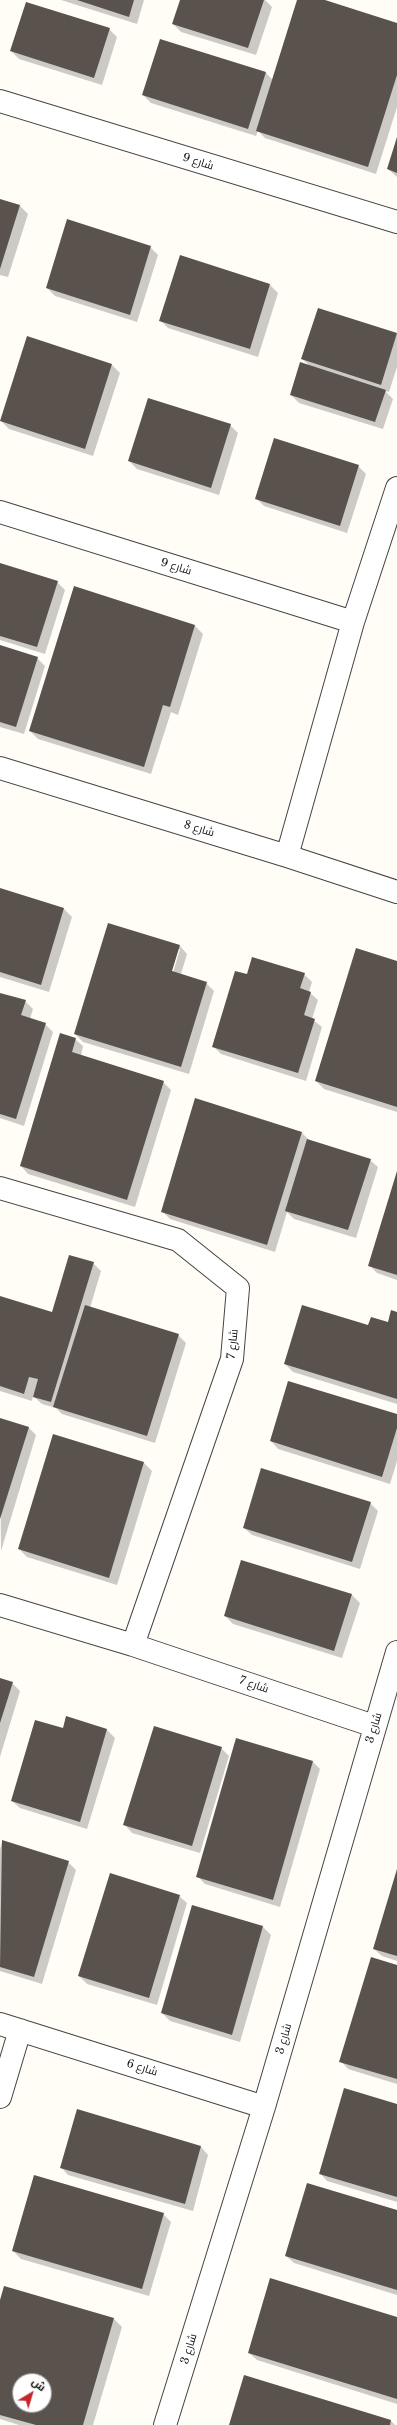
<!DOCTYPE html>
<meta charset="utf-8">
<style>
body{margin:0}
#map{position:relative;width:397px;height:2425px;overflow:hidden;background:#fffdf5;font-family:"Libre Baskerville",Cairo,serif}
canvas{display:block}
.north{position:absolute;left:12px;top:2373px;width:40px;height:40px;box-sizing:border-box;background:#fff;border:1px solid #a0a0a0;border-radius:50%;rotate:38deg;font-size:11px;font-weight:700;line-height:16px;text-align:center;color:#111}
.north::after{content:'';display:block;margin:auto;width:14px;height:18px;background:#c4262e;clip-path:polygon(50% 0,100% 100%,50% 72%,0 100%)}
</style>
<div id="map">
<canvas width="397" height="2425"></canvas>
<div class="north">ش</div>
</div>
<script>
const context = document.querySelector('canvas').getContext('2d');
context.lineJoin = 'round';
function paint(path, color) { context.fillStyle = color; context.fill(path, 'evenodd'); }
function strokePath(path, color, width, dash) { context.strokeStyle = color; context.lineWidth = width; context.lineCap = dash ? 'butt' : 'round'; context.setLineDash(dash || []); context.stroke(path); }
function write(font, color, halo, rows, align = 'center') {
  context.font = font + ' "Libre Baskerville",Cairo,serif'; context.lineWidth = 4; context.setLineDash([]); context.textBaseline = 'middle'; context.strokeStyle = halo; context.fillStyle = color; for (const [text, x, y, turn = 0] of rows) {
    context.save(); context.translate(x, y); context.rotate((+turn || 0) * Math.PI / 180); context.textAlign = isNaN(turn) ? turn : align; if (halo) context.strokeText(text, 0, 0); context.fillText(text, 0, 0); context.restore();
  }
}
const shadow = new Path2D(`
 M61,0H144L137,24Z
 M181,0H265L272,7L256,55L181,32L173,24Z
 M298,0H321L397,24V107L376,174L265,138L258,131L256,136L151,103L143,95L161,40L266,73L273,80Z
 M109,29L117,37L102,85L19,59L11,51Z
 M397,139V177L388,169Z
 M0,200L20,206L28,214L8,277L0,275Z
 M150,247L158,255L137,322L55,296L47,288Z
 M181,256L270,285L278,293L258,357L168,328L161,321Z
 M318,309L397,334V367L389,392L385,391L393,399L383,429L299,403L291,395L310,366L302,359Z
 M28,338L112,365L120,373L93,456L9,429L1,421Z
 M230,425L238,433L219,495L137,469L129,461Z
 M358,466L366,474L347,533L264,506L256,498Z
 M0,564L57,582L65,590L45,654L0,640Z
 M74,588L195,626L203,634L178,715L171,712L151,774L38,739L30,731Z
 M0,646L37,658L45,666L24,734L0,727Z
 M0,889L64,909L72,917L49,992L0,977Z
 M180,946L187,954L181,974L206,983L214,991L189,1074L83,1042L75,1034ZM178,949H180L172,976H170Z
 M397,962V1112L324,1089L316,1081Z
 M304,974L312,982L309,992L318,1000L312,1019L322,1027L306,1081L221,1054L213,1046L247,975Z
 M0,994L25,1001L33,1009L30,1019L45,1024L53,1032L24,1126L0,1118Z
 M75,1039L83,1046L81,1056L163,1082L171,1090L135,1207L28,1174L21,1166Z
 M301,1132L309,1140L370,1160L378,1167L356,1238L294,1219L287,1212L275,1252L170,1219L162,1211Z
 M397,1173V1280L377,1273L369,1265Z
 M93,1263L101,1271L90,1308L178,1335L186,1343L155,1443L62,1414L56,1408L42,1404L33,1396L32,1401L0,1391V1297L53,1313Z
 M397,1313V1404L293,1372L285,1364L369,1327L388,1324Z
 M397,1415V1461L390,1484L278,1449L271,1441Z
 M0,1419L28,1427L36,1435L1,1551Z
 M54,1435L144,1463L152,1471L117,1585L27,1557L19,1549Z
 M370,1503L378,1511L360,1569L252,1535L244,1528Z
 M242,1561L352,1595L360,1603L342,1658L233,1624L225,1616Z
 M0,1679L12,1683L20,1691L0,1757Z
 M67,1717L107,1730L115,1738L87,1829L20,1808L12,1801L63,1729Z
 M221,1748L229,1756L200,1853L132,1833L125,1825Z
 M312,1761L320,1769L280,1907L205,1884L197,1876Z
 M2,1842L68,1862L76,1870L42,1984L0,1971V1849Z
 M397,1871V1961L382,1956L374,1949Z
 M179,1896L187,1903L157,2005L87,1984L79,1976Z
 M193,1906L263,1927L271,1935L240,2042L170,2021L162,2013Z
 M397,1966V2084L348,2069L341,2061Z
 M397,2105V2202L327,2181L320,2173Z
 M201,2147L208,2155L193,2211L68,2175L61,2167Z
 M397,2211V2295L294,2263L286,2256Z
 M163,2214L171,2222L149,2296L21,2259L13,2251Z
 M5,2287L114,2319L122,2327L93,2425H19L0,2419V2303ZM20,2381H44V2405H20Z
 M397,2318V2404L257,2360L249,2353Z
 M391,2421L395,2425H230Z`);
const building = new Path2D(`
 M77,0H134L129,17Z
 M180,0H264L248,48L172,24Z
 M297,0H325L397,23V75L368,167L256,131Z
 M26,2L110,28L94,78L10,51Z
 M160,39L266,72L248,129L142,95Z
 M397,137V173L387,169Z
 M0,199L20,205L0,269Z
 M67,219L151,246L130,315L46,288Z
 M180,255L270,284L250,349L159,321Z
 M318,308L397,333L381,385L301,359Z
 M27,336L112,364L85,449L0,421Z
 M300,362L386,390L375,422L290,395Z
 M148,398L231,424L211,488L128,461Z
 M274,438L359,465L340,526L255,499Z
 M0,563L58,581L37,647L0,636Z
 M74,586L195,625L170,707L163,705L144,767L29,731Z
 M0,645L38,657L16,727L0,722Z
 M0,888L64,908L41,985L0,972Z
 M108,923L180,945L172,971L207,982L181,1067L74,1034Z
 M356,948L397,961V1107L315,1081Z
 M252,957L305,973L300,988L311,992L304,1015L315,1019L298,1073L212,1047L235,971L247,974Z
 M0,993L26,1000L21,1015L46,1023L16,1119L0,1114Z
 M60,1033L76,1038L72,1052L164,1081L127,1200L20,1166Z
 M195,1098L302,1132L267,1245L161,1212Z
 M307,1139L371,1159L348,1230L285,1211Z
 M397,1171V1275L368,1266Z
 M69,1255L94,1262L51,1402L33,1397L38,1379L29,1377L24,1394L0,1386V1296L52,1312Z
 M85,1305L179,1334L147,1436L53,1407Z
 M302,1305L368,1325L371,1317L388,1322L391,1310L397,1312V1399L284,1364Z
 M288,1381L397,1414V1428L382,1477L270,1441Z
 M0,1418L29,1427L0,1519Z
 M53,1434L144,1462L109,1578L18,1549Z
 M261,1468L371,1502L352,1562L243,1528Z
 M241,1560L352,1594L334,1651L224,1616Z
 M0,1678L13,1682L0,1723Z
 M66,1716L107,1729L80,1822L11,1801L35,1720L63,1728Z
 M154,1726L222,1747L192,1846L123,1825Z
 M236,1738L313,1761L273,1900L196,1877Z
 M2,1840L69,1861L34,1977L0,1967Z
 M397,1869V1956L373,1949Z
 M110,1873L180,1895L149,1998L78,1976Z
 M192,1905L263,1926L232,2035L161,2013Z
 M371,1957L397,1965V2079L339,2062Z
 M344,2088L397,2104V2197L319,2174Z
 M77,2109L201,2146L185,2204L60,2168Z
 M34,2175L164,2213L142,2289L12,2251Z
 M307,2183L397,2210V2290L285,2256Z
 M270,2278L397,2317V2399L248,2353Z
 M4,2286L114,2318L83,2425H36L0,2415V2300ZM20,2381H44V2405H20Z
 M244,2375L391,2420L390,2425H229Z`);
const minor = new Path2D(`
 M0,101L397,222
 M0,512L353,622
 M0,768L287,856L397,892
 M287,856L353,622L397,488
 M0,1188L178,1240L238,1288L232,1359L133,1645
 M0,1605L133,1645L374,1726
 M0,2024L264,2107
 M0,2097L20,2030
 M165,2425L264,2107L397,1652`);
const streetNames = [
 ["شارع 9",198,162,17],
 ["شارع 9",176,567,17],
 ["شارع 8",199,829,17],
 ["شارع 7",233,1344,-84],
 ["شارع 7",254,1685,19],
 ["شارع 3",374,1728,-73],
 ["شارع 3",284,2039,-74],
 ["شارع 6",142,2068,17],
 ["شارع 3",189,2349,-73]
];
paint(shadow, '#0003');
paint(building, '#5a524d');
strokePath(minor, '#444', 24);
strokePath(minor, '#fff', 22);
write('11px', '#111', '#fff', streetNames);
</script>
